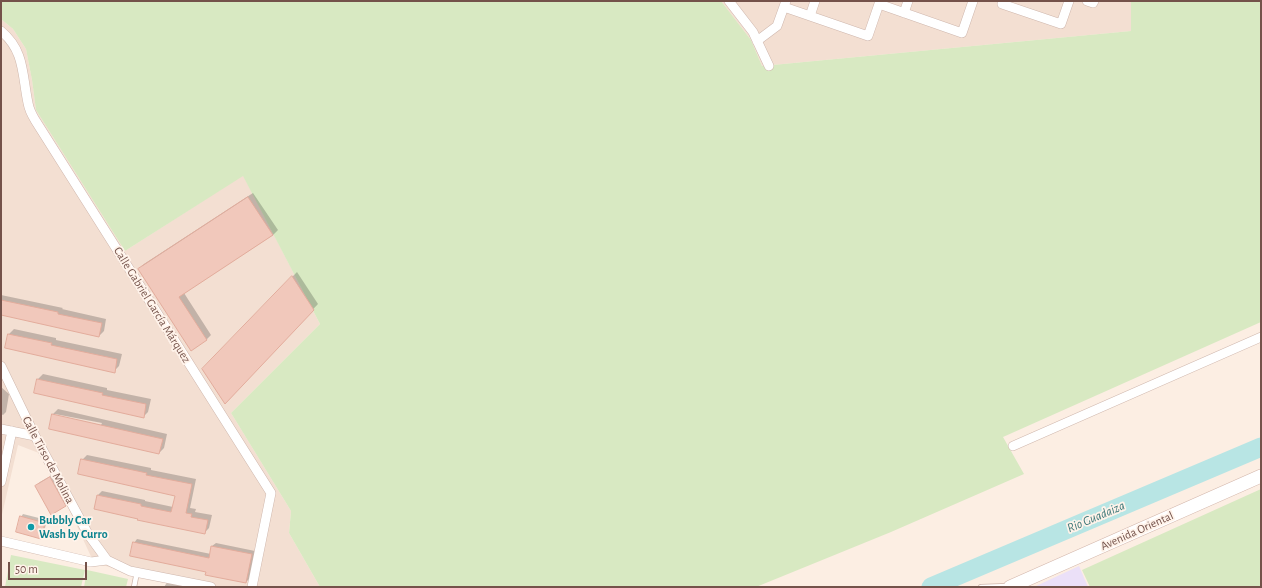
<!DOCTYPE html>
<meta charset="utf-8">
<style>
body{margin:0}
#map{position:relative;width:1262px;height:588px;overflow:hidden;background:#fceee3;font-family:"Alegreya Sans",sans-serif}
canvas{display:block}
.frame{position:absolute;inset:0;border:2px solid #74524a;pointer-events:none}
.scale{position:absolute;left:8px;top:562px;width:79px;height:18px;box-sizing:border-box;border:2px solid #74524a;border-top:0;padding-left:5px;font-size:12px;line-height:14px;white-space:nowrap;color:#74524a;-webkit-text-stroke:3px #fff3ea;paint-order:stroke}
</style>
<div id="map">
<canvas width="1262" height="588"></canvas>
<div class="frame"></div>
<div class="scale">50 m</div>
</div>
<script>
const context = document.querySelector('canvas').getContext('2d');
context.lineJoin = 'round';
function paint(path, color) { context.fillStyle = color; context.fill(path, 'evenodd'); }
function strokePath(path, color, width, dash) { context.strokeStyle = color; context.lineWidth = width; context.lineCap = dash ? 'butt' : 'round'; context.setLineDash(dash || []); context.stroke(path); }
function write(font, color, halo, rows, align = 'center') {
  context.font = font + ' "Alegreya Sans",sans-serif'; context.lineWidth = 3.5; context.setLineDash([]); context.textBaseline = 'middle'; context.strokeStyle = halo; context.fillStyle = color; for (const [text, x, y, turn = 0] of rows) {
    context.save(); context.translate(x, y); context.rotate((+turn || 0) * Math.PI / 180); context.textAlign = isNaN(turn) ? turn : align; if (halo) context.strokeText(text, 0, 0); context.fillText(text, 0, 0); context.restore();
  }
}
const residential = new Path2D(`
 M721,1H1131V31L762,66L751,40Z
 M1,19L13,29L26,49L32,80L36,110L125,251L243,175L320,324L231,413L291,511L289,533L320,587H187L94,563L44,455L18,445L1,519Z`);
const education = new Path2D(`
 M1079,566L1088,587H1034Z`);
const green = new Path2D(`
 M1,1H721L751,40L762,66L1131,31V1H1261V322L1003,437L1024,474L891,532L756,587H320L289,533L291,511L231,413L320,324L243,176L125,251L36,110L32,80L26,49L13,29L1,19Z
 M1261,489V587H1090L1082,570Z
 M11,555L85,570L81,587H5Z
 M87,570L128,579L126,587H84Z`);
const shadow = new Path2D(`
 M253,193L278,230L273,235L184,293L211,335L206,340L139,269L144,264Z
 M297,272L318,304L225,402L203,369Z
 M1,295L63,308L62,309L106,319L104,331L99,336L1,314Z
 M14,329L56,338V340L122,354L119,366L114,371L6,347L9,334Z
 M43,374L107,388V390L151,399L148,412L143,417L38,379Z
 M1,387L9,394L6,412L3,415L1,414Z
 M58,409L167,434L164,448L159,453L50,428L53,414ZM55,414L102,423L101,425L55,416Z
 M87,455L151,468V470L196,479L190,508L196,509L195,512L212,515L209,528L204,533L139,518L98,495L102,491L145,500V501L173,507L177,495L82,460Z
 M54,474L69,502L66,506L36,486L40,482Z
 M23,514L47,520L43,536L41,538L21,517Z
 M137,539L211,554L212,546L216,543L255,551L249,579L246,582L207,571L134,543Z
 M168,581L194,587H164Z`);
const river = new Path2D(`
 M931,587L1261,447`);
const building = new Path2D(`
 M248,197L273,235L179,297L207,340L191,351L138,269Z
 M292,276L314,310L225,404L202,369Z
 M1,300L58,312V314L102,323L99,337L1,315Z
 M8,334L52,343L51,345L117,359L115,373L5,348Z
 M37,379L103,393L102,395L146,404L144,418L34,393Z
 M52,414L163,439L159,454L49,429Z
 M81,459L147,473L146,475L192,484L186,513L192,514L191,517L208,520L205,534L137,520L138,519L94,509L97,495L141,504V506L171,512L175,496L78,474Z
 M50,477L66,506L51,515L35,486Z
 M20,516L45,523L41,539L16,532Z
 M133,542L209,558L211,546L252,554L246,583L205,575L206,572L130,556Z`);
const lane = new Path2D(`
 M134,587L137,572
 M981,587L1008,586`);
const street = new Path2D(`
 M729,1L753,32L769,66
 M1087,1L1093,3L1094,1
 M879,4L962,33L973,1
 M1002,4L1061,24L1069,1
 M784,7L868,36L880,1
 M904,13L908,1
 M810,16L815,1
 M1,31C25,51 22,75 28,103C29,109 32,115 35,120L271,493L252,587
 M757,41L777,26L786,1
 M1,366L35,436L88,534L107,560L130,571L211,587
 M1,429L35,436
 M1013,446L1261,337
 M1,482L12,431
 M1,541L91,562L107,560`);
const secondary = new Path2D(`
 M1010,587L1261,476`);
const markers = [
 [31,527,4,"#0f9aa8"]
];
const streetNames = [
 ["Calle Gabriel García Márquez",152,305,58],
 ["Calle Tirso de Molina",48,460,62],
 ["Avenida Oriental",1137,531,-24]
];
const cultureNames = [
 ["Bubbly Car",39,520],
 ["Wash by Curro",39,534]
];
const waterNames = [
 ["Rio Guadaiza",1096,517,-23]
];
paint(residential, '#f3dfd2');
paint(education, '#ebe0f8');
paint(green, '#d8e9c2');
paint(shadow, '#0003');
strokePath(river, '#b8e5e4', 19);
paint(building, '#f1c8bb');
strokePath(building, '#e3ac9c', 1);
strokePath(lane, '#cfb7ad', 6);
strokePath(street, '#cfb7ad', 10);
strokePath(secondary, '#d2b5aa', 14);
strokePath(lane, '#fff', 4.5);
strokePath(street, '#fff', 9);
strokePath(secondary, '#fff', 13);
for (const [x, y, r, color] of markers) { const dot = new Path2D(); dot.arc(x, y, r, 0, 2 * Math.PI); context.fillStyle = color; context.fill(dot); strokePath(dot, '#fff3ea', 1.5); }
write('12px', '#74524a', '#fff3ea', streetNames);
write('bold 12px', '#0d838f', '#fff3ea', cultureNames, 'left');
write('italic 13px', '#3e7879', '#fff3ea', waterNames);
</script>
